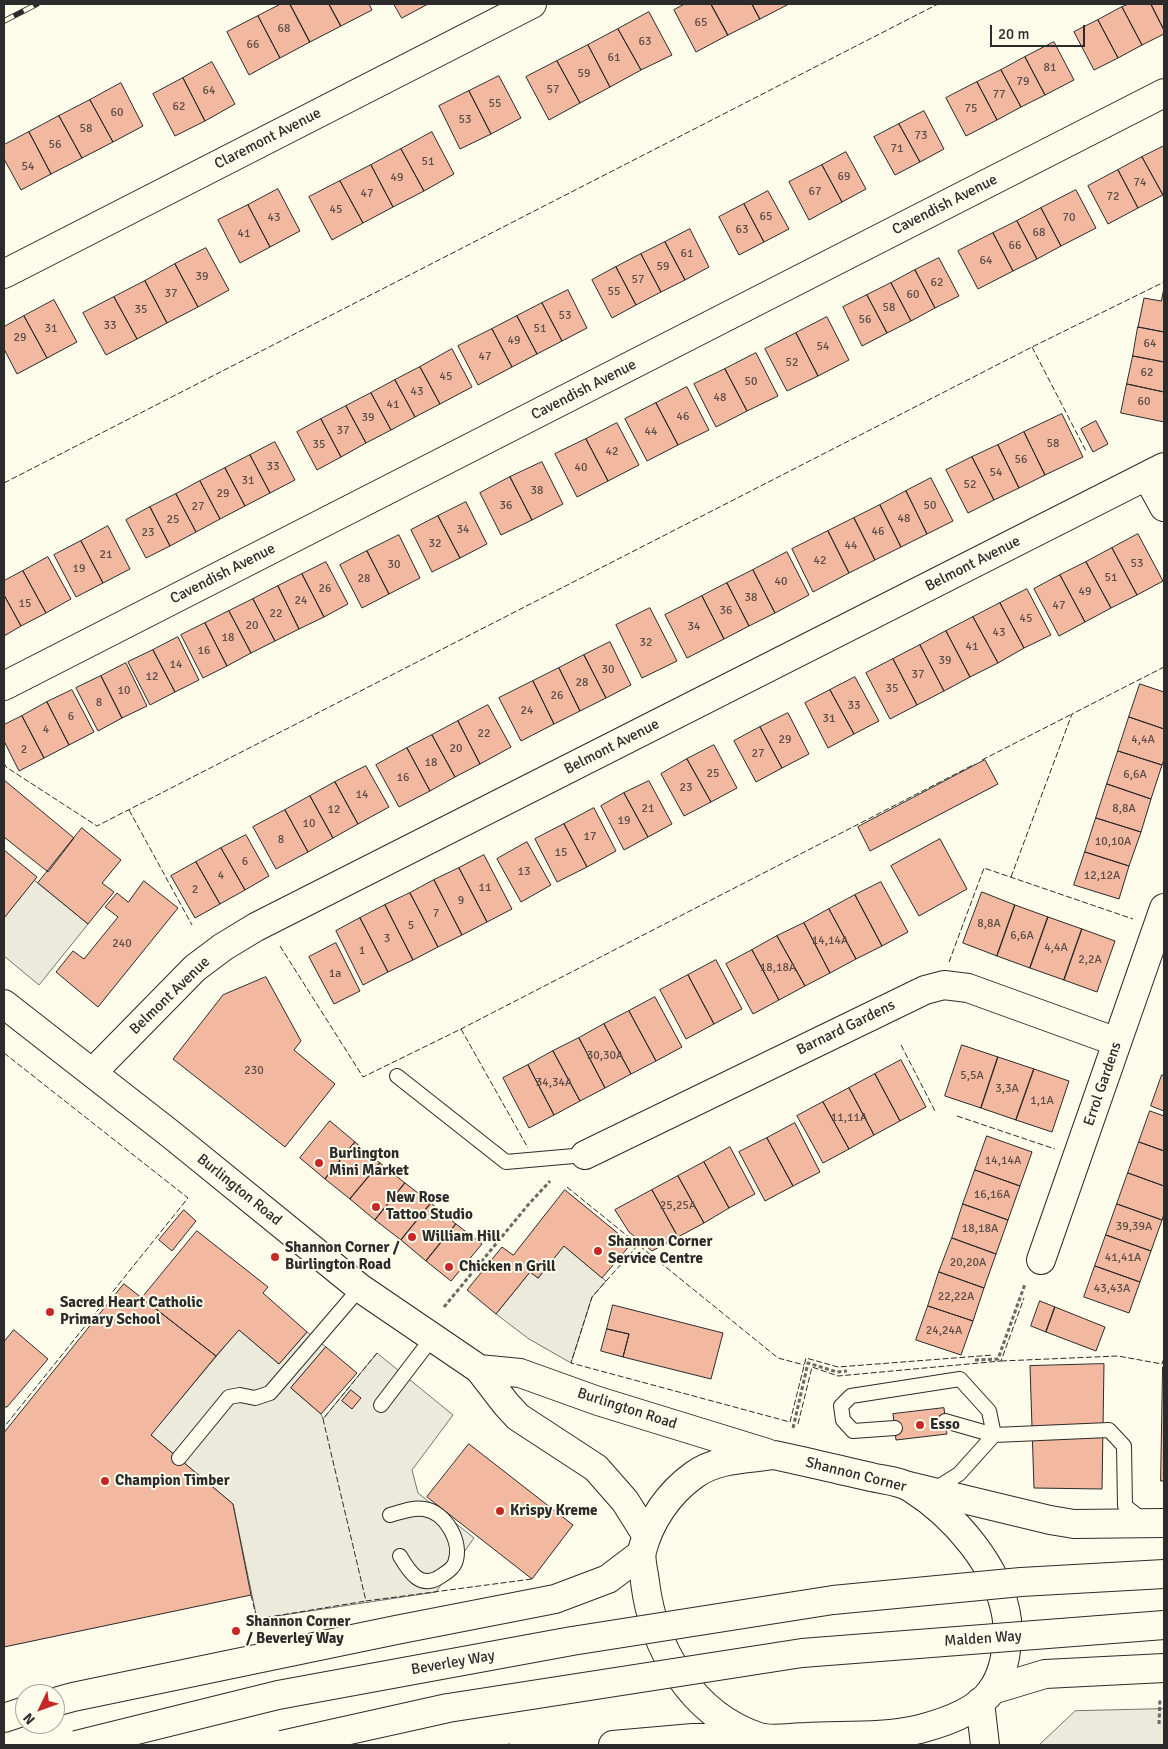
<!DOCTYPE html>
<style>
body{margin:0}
#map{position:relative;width:1168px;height:1749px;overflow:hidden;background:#fdfbea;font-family:Signika,sans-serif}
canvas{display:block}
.frame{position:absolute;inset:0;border:5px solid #2b2b2b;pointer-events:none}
.north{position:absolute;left:15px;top:1684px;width:50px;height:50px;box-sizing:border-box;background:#fdfbea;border:1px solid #a9a89e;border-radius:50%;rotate:228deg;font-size:14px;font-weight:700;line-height:20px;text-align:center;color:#2b2b2b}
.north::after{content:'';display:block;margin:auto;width:18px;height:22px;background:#c62828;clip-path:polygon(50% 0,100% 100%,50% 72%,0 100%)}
.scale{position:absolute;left:990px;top:25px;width:95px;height:22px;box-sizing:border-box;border:2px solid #2b2b2b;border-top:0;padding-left:6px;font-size:15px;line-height:18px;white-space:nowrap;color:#2b2b2b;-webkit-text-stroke:4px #fdfbea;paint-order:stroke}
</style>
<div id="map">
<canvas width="1168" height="1749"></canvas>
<div class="frame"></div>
<div class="north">N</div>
<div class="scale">20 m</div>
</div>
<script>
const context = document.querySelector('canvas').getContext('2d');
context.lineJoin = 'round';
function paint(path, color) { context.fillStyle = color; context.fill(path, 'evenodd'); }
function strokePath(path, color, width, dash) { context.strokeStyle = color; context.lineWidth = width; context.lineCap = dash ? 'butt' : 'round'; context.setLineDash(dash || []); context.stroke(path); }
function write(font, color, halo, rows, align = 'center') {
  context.font = font + ' Signika,sans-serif'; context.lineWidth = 4; context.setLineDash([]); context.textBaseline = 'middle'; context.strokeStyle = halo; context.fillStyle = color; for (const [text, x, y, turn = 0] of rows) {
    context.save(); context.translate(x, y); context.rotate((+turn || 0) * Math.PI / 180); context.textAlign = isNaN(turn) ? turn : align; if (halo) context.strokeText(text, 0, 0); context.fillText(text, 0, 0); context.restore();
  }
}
const parking = new Path2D(`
 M34,880L88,924L39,985L4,956V918Z
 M564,1246L606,1281L592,1297L571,1363L529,1339L496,1314L530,1272L538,1278Z
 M239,1330L279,1364L307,1332L326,1347L291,1388L321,1414L323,1419L377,1353L453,1415L412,1470L418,1493L474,1538L436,1592L257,1619L233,1504L151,1435Z
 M1164,1709V1745H1039L1075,1711Z`);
const building = new Path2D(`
 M281,4H290L310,42L280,58L258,16Z
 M290,4H329L341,26L310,42Z
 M329,4H369L372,10L341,26Z
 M394,4H428L402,18Z
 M685,4H711L728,35L696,52L674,10Z
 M711,4H752L760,19L728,35Z
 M752,4H789L760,19Z
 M1129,4H1151L1164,30V34L1142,45L1122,7Z
 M1151,4H1164V30Z
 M1122,7L1142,45L1118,58L1098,20Z
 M649,12L672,55L641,70L618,29Z
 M258,16L280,58L249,75L227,32Z
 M1098,20L1118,58L1094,70L1074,32Z
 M618,29L641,70L610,87L588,45Z
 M1054,42L1074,80L1045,95L1025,57Z
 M588,45L610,87L580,103L557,61Z
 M1025,57L1045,95L1021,107L1001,70Z
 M557,61L580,103L549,120L526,77Z
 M212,62L235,104L205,121L183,78Z
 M1001,70L1021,107L997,120L977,82Z
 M499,76L521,118L491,134L469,91Z
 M183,78L205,121L175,136L153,94Z
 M977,82L997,120L966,136L946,98Z
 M121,83L143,126L113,142L90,100Z
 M469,91L491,134L460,149L439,106Z
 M90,100L113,142L82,158L59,116Z
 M924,111L944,149L920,162L899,124Z
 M59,116L82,158L51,174L29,132Z
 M899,124L920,162L895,175L874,137Z
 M29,132L51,174L21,190L4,159V145Z
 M432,132L454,174L424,191L401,149Z
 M1164,146V194L1163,195L1142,157Z
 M401,149L424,191L393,207L371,165Z
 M846,152L866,189L842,202L822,165Z
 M1142,157L1163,195L1138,208L1118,170Z
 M371,165L393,207L363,223L340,181Z
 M822,165L842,202L809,220L789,182Z
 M1118,170L1138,208L1108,224L1088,186Z
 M340,181L363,223L332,240L309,197Z
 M278,189L300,231L270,247L248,205Z
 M1076,190L1096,228L1061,246L1041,208Z
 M768,191L789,229L764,242L744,204Z
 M744,204L764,242L739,255L719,217Z
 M248,205L270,247L240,263L218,220Z
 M1041,208L1061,246L1037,259L1017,221Z
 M1017,221L1037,259L1013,271L993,233Z
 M690,229L709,267L685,280L665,242Z
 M993,233L1013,271L978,289L958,251Z
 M665,242L685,280L661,292L641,254Z
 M206,248L229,290L198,307L175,264Z
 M641,254L661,292L636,305L616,267Z
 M939,258L959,296L935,308L915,270Z
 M175,264L198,307L167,323L145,281Z
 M616,267L636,305L612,318L592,280Z
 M915,270L935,308L911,321L891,283Z
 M145,281L167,323L137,339L114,297Z
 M891,283L911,321L887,333L867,295Z
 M1164,288V332L1138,327L1144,298L1161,301Z
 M568,290L587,328L562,341L542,303Z
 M867,295L887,333L862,346L843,307Z
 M114,297L137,339L106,355L83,313Z
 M54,300L77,342L47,358L24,316Z
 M542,303L562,341L537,354L517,316Z
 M24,316L47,358L17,374L4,349V327Z
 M517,316L537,354L512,367L492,329Z
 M827,317L849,360L818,376L796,333Z
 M1138,327L1164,332V362L1133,356Z
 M492,329L512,367L478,385L458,346Z
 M796,333L818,376L787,391L765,349Z
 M452,349L472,387L440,404L420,367Z
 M756,353L778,396L747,411L725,369Z
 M1133,356L1164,362V392L1127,384Z
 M420,367L440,404L415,417L395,380Z
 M725,369L747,411L716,427L694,384Z
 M395,380L415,417L391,430L371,393Z
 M1127,384L1164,392V422L1121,413Z
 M687,387L709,430L678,445L656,403Z
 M371,393L391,430L366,443L346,406Z
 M656,403L678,445L647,461L625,419Z
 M346,406L366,443L341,457L321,419Z
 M1062,414L1083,457L1045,475L1024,432Z
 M321,419L341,457L317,470L297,432Z
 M1096,421L1108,444L1093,452L1081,429Z
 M617,423L639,465L608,481L586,439Z
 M1024,432L1045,475L1019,488L998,445Z
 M586,439L608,481L577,497L555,454Z
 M275,442L295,480L270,493L250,455Z
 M998,445L1019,488L994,500L972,457Z
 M250,455L270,493L245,506L225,468Z
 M972,457L994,500L968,513L946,470Z
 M542,462L563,504L532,520L510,477Z
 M225,468L245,506L220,519L200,481Z
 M510,477L532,520L501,535L480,493Z
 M931,478L953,521L927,534L906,491Z
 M200,481L220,519L196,532L176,494Z
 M906,491L927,534L901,547L880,505Z
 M176,494L196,532L170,546L150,507Z
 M466,502L487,544L460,558L438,516Z
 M880,505L901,547L875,560L854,518Z
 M150,507L170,546L146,558L126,520Z
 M438,516L460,558L432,572L411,530Z
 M854,518L875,560L849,573L828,531Z
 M108,526L130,569L103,583L81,541Z
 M828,531L849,573L813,592L792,549Z
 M1138,534L1163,581L1137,595L1112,548Z
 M399,535L420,578L389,594L367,551Z
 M81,541L103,583L76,597L54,555Z
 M1112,548L1137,595L1111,608L1086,562Z
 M367,551L389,594L362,608L340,565Z
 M787,552L809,595L775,613L753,570Z
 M48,557L71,599L46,613L23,571Z
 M326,562L348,604L324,617L302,574Z
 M1086,562L1111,608L1085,622L1060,575Z
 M753,570L775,613L749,626L727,583Z
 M23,571L46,613L21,626L4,595V581Z
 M302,574L324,617L299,629L278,586Z
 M1060,575L1085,622L1059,636L1034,589Z
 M727,583L749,626L724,639L702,596Z
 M278,586L299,629L275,641L253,599Z
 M1027,589L1051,635L1024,648L1000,603Z
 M4,595L21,626L4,636Z
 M702,596L724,639L687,658L665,615Z
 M253,599L275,641L251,653L229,611Z
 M1000,603L1024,648L998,663L973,617Z
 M650,608L677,661L642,678L616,625Z
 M229,611L251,653L227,666L205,623Z
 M973,617L998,663L970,677L946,631Z
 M205,623L227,666L203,678L181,635Z
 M946,631L970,677L944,691L920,645Z
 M178,637L199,680L175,692L153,650Z
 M610,642L631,685L606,698L584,655Z
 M920,645L944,691L917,705L893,659Z
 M153,650L175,692L150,705L128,662Z
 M584,655L606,698L580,711L559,668Z
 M893,659L917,705L890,719L866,673Z
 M126,663L147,706L122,718L101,676Z
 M559,668L580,711L554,724L533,681Z
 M101,676L122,718L98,731L76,688Z
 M855,677L879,721L854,734L830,690Z
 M533,681L554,724L521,741L499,698Z
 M1140,684L1164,692V729L1129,717Z
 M72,690L94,732L69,745L47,702Z
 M830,690L854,734L828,748L805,703Z
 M47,702L69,745L44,758L22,716Z
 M488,705L511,747L480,764L458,721Z
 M788,713L809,754L782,768L760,727Z
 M22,716L44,758L19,771L4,741V725Z
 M1129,717L1164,729V760L1162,765L1118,751Z
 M458,721L480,764L455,777L432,735Z
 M760,727L782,768L756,782L734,741Z
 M432,735L455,777L430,791L407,748Z
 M714,745L737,788L711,802L687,759Z
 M407,748L430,791L399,807L376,765Z
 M1118,751L1162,765L1151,799L1107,784Z
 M687,759L711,802L684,816L661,774Z
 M985,760L998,784L870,851L858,827Z
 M366,766L389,807L358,824L335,782Z
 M4,780L74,838L48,872L4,837Z
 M649,781L672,824L648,837L624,793Z
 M335,782L358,824L333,838L310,796Z
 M1107,784L1151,799L1141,832L1096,818Z
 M624,793L648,837L624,850L601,806Z
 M310,796L333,838L308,852L285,810Z
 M594,808L616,851L587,867L564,824Z
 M285,810L308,852L276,869L253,827Z
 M1096,818L1141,832L1129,866L1085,852Z
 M564,824L587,867L557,882L535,839Z
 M82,828L121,860L102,883L114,892L88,924L38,883Z
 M246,835L269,876L245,890L221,848Z
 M940,839L967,889L919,916L891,866Z
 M527,842L551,885L521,902L497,859Z
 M221,848L245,890L220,904L196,862Z
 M4,850L37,877L4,918Z
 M1085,852L1129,866L1119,899L1074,885Z
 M484,855L512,909L487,922L459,868Z
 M196,862L220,904L195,918L171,876Z
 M459,868L487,922L462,935L434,880Z
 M434,880L462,935L438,947L410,893Z
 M144,881L178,908L98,1007L56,972L73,951L84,959L118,917L105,907L117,893L128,902Z
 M881,882L908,932L882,946L855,895Z
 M982,892L1015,905L997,956L963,943Z
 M410,893L438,947L413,960L385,905Z
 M855,895L882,946L856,959L829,909Z
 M385,905L413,960L388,972L360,918Z
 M1015,905L1048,917L1030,968L997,956Z
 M829,909L856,959L830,973L804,923Z
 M1048,917L1082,929L1064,980L1030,968Z
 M360,918L388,972L363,985L336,931Z
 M804,923L830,973L805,986L777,936Z
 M1082,929L1115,941L1097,992L1064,980Z
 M777,936L805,986L779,1000L752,950Z
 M336,943L360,991L334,1004L309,957Z
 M752,950L779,1000L753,1014L726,964Z
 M716,960L742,1009L714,1024L688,975Z
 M688,975L714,1024L686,1039L660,990Z
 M266,977L301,1041L294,1050L335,1084L285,1147L173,1059L223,995Z
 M655,997L682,1047L656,1061L629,1011Z
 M629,1011L656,1061L631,1074L604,1024Z
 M604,1024L631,1074L605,1088L579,1038Z
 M579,1038L605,1088L580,1101L553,1051Z
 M962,1045L998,1057L981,1108L945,1096Z
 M553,1051L580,1101L554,1115L528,1065Z
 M998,1057L1034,1069L1016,1120L981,1108Z
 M901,1060L926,1107L900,1121L875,1074Z
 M528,1065L554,1115L529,1128L503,1078Z
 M1034,1069L1069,1081L1052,1132L1016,1120Z
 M875,1074L900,1121L874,1135L849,1088Z
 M1162,1075L1164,1076V1111L1151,1106Z
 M849,1088L874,1135L849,1149L823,1102Z
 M823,1102L849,1149L823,1163L797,1116Z
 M1150,1111L1164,1116V1151L1139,1142Z
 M330,1121L355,1142L325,1179L300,1158Z
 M795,1123L820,1172L793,1186L767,1138Z
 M987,1136L1032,1152L1020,1186L975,1170Z
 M767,1138L793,1186L765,1201L739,1152Z
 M355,1142L380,1163L350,1199L325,1179Z
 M1139,1142L1164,1151V1186L1128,1173Z
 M730,1147L755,1194L729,1208L704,1162Z
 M704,1162L729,1208L704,1223L678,1176Z
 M380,1163L405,1183L375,1220L350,1199Z
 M975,1170L1020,1186L1008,1220L963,1204Z
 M1128,1173L1164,1186V1214L1162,1220L1117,1204Z
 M678,1176L704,1223L678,1237L652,1190Z
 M405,1183L431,1203L401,1240L375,1220Z
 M565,1190L631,1244L602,1278L564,1246L538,1278L530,1272L496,1314L467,1290L502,1247L513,1255Z
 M652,1190L678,1237L652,1251L629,1232L615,1210Z
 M431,1203L456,1224L426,1261L401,1240Z
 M963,1204L1008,1220L996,1254L952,1238Z
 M1117,1204L1162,1220L1151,1251L1106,1235Z
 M184,1210L196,1221L172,1251L159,1240Z
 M456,1224L482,1244L451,1281L426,1261Z
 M197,1231L268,1287L263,1293L307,1332L279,1364L239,1330L216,1356L142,1298Z
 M1106,1235L1151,1251L1140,1282L1095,1266Z
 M952,1238L996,1254L984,1288L939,1272Z
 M1095,1266L1140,1282L1129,1313L1084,1297Z
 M939,1272L984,1288L973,1321L928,1306Z
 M124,1284L216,1356L151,1435L233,1504L251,1595L4,1647V1433Z
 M1040,1301L1055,1307L1046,1332L1031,1326Z
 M613,1305L723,1333L711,1379L623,1357L629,1334L607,1329Z
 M928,1306L973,1321L961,1355L916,1340Z
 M1055,1307L1105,1327L1096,1351L1046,1332Z
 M607,1329L629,1334L623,1357L601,1351Z
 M14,1330L48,1359L7,1407H4V1342Z
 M326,1347L357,1373L321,1414L291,1388Z
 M1104,1364L1102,1489L1034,1488L1030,1366Z
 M1163,1367H1164V1481H1161Z
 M351,1390L361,1398L352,1409L342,1401Z
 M944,1408L947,1434L896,1440L893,1414Z
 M469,1444L573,1525L532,1579L427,1497Z`);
const path = new Path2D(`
 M444,1307L528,1205L550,1181
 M975,1360L998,1359L1025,1284
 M793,1428L808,1363L837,1372L847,1371
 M1159,1724L1160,1698
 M508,1744L509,1745`);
const lane = new Path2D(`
 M397,1076L506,1162L585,1155
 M381,1405L432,1338
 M945,1421L994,1435L1109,1430L1124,1446L1125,1506L1144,1521
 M895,1428L853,1431L843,1420L841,1406L851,1396L960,1379L989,1411L994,1435
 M179,1458L229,1397L240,1395L255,1398L270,1393L360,1288
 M932,1491L959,1474L994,1435
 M390,1515C401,1512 412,1507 424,1509C446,1512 463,1543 455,1563C453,1568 446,1573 441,1576C421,1590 410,1573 400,1556`);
const street = new Path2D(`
 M1147,476L1164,507
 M4,686L1164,93
 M93,1072L195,968L223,947L256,927L1164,467
 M585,1155L925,990L944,985L968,988L1117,1042
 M1041,1260L1164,908`);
const secondary = new Path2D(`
 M4,274L532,4
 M4,1004L173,1136L360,1288L479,1369L506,1404L518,1417L596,1468L625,1501L647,1536
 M479,1369L520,1373L598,1401L767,1453
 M774,1455C807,1462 839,1470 871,1477C883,1480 900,1481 911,1488C954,1515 1000,1567 1007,1620C1007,1626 1007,1634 1007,1640C1006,1657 1002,1676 992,1690C978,1711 943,1723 920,1729C883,1738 843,1735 806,1737C792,1737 772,1741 759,1737C692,1715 653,1648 645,1582C644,1572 640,1560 642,1551C650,1520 669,1493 694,1475C717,1458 748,1459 774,1455Z
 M980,1702L985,1745`);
const primary = new Path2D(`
 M55,1702L73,1697L396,1630L555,1599L608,1579L641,1554
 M4,1718L25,1711
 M613,1745L693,1738H762`);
const highway = new Path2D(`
 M909,1486L1050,1520L1074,1524L1164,1523
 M992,1690L1045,1674L1164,1668`);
const rail = new Path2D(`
 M4,21L37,4`);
const highwayBridge = new Path2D(`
 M76,1745L278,1695L572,1641L833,1600L1021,1582L1164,1574
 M282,1745L448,1708L802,1653L1164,1625`);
const fence = new Path2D(`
 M1032,347L1086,451
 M4,483L938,4
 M982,760L1072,714
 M4,763L6,767L97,826L1032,347L1164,282
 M129,810L192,925
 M1011,877L1072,714L1164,667
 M280,946L363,1077L461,1029L975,764
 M949,962L984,868L1133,919
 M461,1029L528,1148
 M901,1045L936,1113
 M4,1053L188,1198L4,1427
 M957,1116L1055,1149
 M567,1187L778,1358L804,1365
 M638,1245L592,1297L571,1363L790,1422L806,1358L838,1367L993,1355
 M377,1353L323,1419L366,1601L532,1579
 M1001,1361L1118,1356L1162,1364L1164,1358
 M798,1424L812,1367L838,1376L1001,1361L1024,1298
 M251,1595L257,1619L366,1601`);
const markers = [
 [319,1163,5,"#c62828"],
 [376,1207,5,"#c62828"],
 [412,1237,5,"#c62828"],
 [598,1251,5,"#c62828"],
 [275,1257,5,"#c62828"],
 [449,1267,5,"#c62828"],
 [50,1312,5,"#c62828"],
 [920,1425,5,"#c62828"],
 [105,1481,5,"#c62828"],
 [500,1511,5,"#c62828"],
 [236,1631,5,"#c62828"]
];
const numberNames = [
 ["65",701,23],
 ["68",284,29],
 ["63",645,42],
 ["66",253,45],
 ["61",614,58],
 ["81",1050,68],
 ["59",584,74],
 ["79",1023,82],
 ["57",553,90],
 ["64",209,91],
 ["77",999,95],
 ["55",495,104],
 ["62",179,107],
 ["75",971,109],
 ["60",117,113],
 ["53",465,120],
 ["58",86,129],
 ["73",921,136],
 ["56",55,145],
 ["71",897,149],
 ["51",428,162],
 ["54",28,167],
 ["69",844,177],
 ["49",397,178],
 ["74",1140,183],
 ["67",815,192],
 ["47",367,194],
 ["72",1113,197],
 ["45",336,210],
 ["65",766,217],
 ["43",274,218],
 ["70",1069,218],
 ["63",742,230],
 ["68",1039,233],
 ["41",244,234],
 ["66",1015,246],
 ["61",687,254],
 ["64",986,261],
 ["59",663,267],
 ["39",202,277],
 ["57",638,280],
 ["62",937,283],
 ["55",614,292],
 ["37",171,294],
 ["60",913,295],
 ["58",889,308],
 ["35",141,310],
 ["53",565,316],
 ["56",865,320],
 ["33",110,326],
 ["31",51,329],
 ["51",540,329],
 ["29",20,338],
 ["49",514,341],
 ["64",1150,344],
 ["54",823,347],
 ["47",485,357],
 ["52",792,363],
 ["62",1147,373],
 ["45",446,377],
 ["50",751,382],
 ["43",417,392],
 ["48",720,398],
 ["60",1144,402],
 ["41",393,405],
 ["46",683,417],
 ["39",368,418],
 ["37",343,431],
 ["44",651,432],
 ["58",1053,444],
 ["35",319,445],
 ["42",612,452],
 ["56",1021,460],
 ["33",273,467],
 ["40",581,468],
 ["54",996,473],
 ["31",248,481],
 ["52",970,485],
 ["38",537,491],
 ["29",223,494],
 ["36",506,506],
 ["50",930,506],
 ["27",198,507],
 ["48",904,519],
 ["25",173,520],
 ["34",463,530],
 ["46",878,532],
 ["23",148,533],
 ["32",435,544],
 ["44",851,546],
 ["21",106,555],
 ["42",820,561],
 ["53",1137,564],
 ["30",394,565],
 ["19",79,569],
 ["51",1111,578],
 ["28",364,579],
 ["40",781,582],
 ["26",325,589],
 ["49",1085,592],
 ["38",751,598],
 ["24",301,601],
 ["15",25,604],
 ["47",1059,606],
 ["36",726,611],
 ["22",276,614],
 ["45",1026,619],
 ["20",252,626],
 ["34",694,627],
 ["43",999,633],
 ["18",228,638],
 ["32",646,643],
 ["41",972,647],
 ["16",204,651],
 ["39",945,661],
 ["14",176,665],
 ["30",608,670],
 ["37",918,675],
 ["12",152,677],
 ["28",582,683],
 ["35",892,689],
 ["10",124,691],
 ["26",557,696],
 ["8",99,703],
 ["33",854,706],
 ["24",527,711],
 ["6",71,717],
 ["31",829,719],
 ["4",46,730],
 ["22",484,734],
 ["29",785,740],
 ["4,4A",1143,740],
 ["20",456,749],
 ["2",24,750],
 ["27",758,754],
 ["18",431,763],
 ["25",713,774],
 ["6,6A",1135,775],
 ["16",403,778],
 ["23",686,788],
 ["14",362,795],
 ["21",648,809],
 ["8,8A",1124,809],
 ["12",334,810],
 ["19",624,821],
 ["10",309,824],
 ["17",590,837],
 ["8",281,840],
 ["10,10A",1113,842],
 ["15",561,853],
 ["6",245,862],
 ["13",524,872],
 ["4",221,876],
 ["12,12A",1102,876],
 ["11",485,888],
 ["2",195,890],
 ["9",461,901],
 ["7",436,914],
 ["8,8A",989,924],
 ["5",411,926],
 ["6,6A",1022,936],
 ["3",387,939],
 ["14,14A",830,941],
 ["240",122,944],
 ["4,4A",1056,948],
 ["1",362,951],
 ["2,2A",1090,960],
 ["18,18A",778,968],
 ["1a",335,974],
 ["30,30A",605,1056],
 ["230",254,1071],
 ["5,5A",972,1076],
 ["34,34A",554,1083],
 ["3,3A",1007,1089],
 ["1,1A",1042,1101],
 ["11,11A",849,1118],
 ["14,14A",1003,1161],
 ["16,16A",992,1195],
 ["25,25A",678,1206],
 ["39,39A",1134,1227],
 ["18,18A",980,1229],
 ["41,41A",1123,1258],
 ["20,20A",968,1263],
 ["43,43A",1112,1289],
 ["22,22A",956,1297],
 ["24,24A",944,1331]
];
const streetNames = [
 ["Claremont Avenue",268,139,-27],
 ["Cavendish Avenue",945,205,-27],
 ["Cavendish Avenue",584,390,-27],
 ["Belmont Avenue",973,564,-27],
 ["Cavendish Avenue",223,574,-27],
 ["Belmont Avenue",612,747,-27],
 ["Belmont Avenue",170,996,-44],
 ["Barnard Gardens",846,1028,-26],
 ["Errol Gardens",1103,1084,-71],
 ["Burlington Road",239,1190,39],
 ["Burlington Road",627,1409,18],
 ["Shannon Corner",856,1475,14],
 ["Malden Way",983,1639,-4],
 ["Beverley Way",453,1663,-10]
];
const poiNames = [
 ["Burlington",329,1154],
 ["Mini Market",329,1171],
 ["New Rose",386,1198],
 ["Tattoo Studio",386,1215],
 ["William Hill",422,1237],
 ["Shannon Corner",608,1242],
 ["Service Centre",608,1259],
 ["Shannon Corner /",285,1248],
 ["Burlington Road",285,1265],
 ["Chicken n Grill",459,1267],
 ["Sacred Heart Catholic",60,1303],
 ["Primary School",60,1320],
 ["Esso",930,1425],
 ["Champion Timber",115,1481],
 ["Krispy Kreme",510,1511],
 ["Shannon Corner",246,1622],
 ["/ Beverley Way",246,1639]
];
paint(parking, '#eceadb');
strokePath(parking, '#74746e', 1);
paint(building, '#f2b8a0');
strokePath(building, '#2b2b2b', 1);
strokePath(lane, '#2b2b2b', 16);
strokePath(street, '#2b2b2b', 30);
strokePath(secondary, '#2b2b2b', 30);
strokePath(primary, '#2b2b2b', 30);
strokePath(highway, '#2b2b2b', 30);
strokePath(path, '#6a6964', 3, [4, 2.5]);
strokePath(lane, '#fdfbea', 14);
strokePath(street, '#fdfbea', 28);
strokePath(secondary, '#fdfbea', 28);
strokePath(primary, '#fdfbea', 28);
strokePath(highway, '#fdfbea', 28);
strokePath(rail, '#2b2b2b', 5.5);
strokePath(rail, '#fdfbea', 4, [11]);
strokePath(highwayBridge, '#2b2b2b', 30, []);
strokePath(highwayBridge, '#fdfbea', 28);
strokePath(fence, '#2b2b2b', 1, [6, 2.5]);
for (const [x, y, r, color] of markers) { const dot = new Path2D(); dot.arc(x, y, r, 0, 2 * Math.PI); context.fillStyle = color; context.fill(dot); strokePath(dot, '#fdfbea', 2); }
write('12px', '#5d4e48', null, numberNames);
write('15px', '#2b2b2b', '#fdfbea', streetNames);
write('bold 15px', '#2b2b2b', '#fdfbea', poiNames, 'left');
</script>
